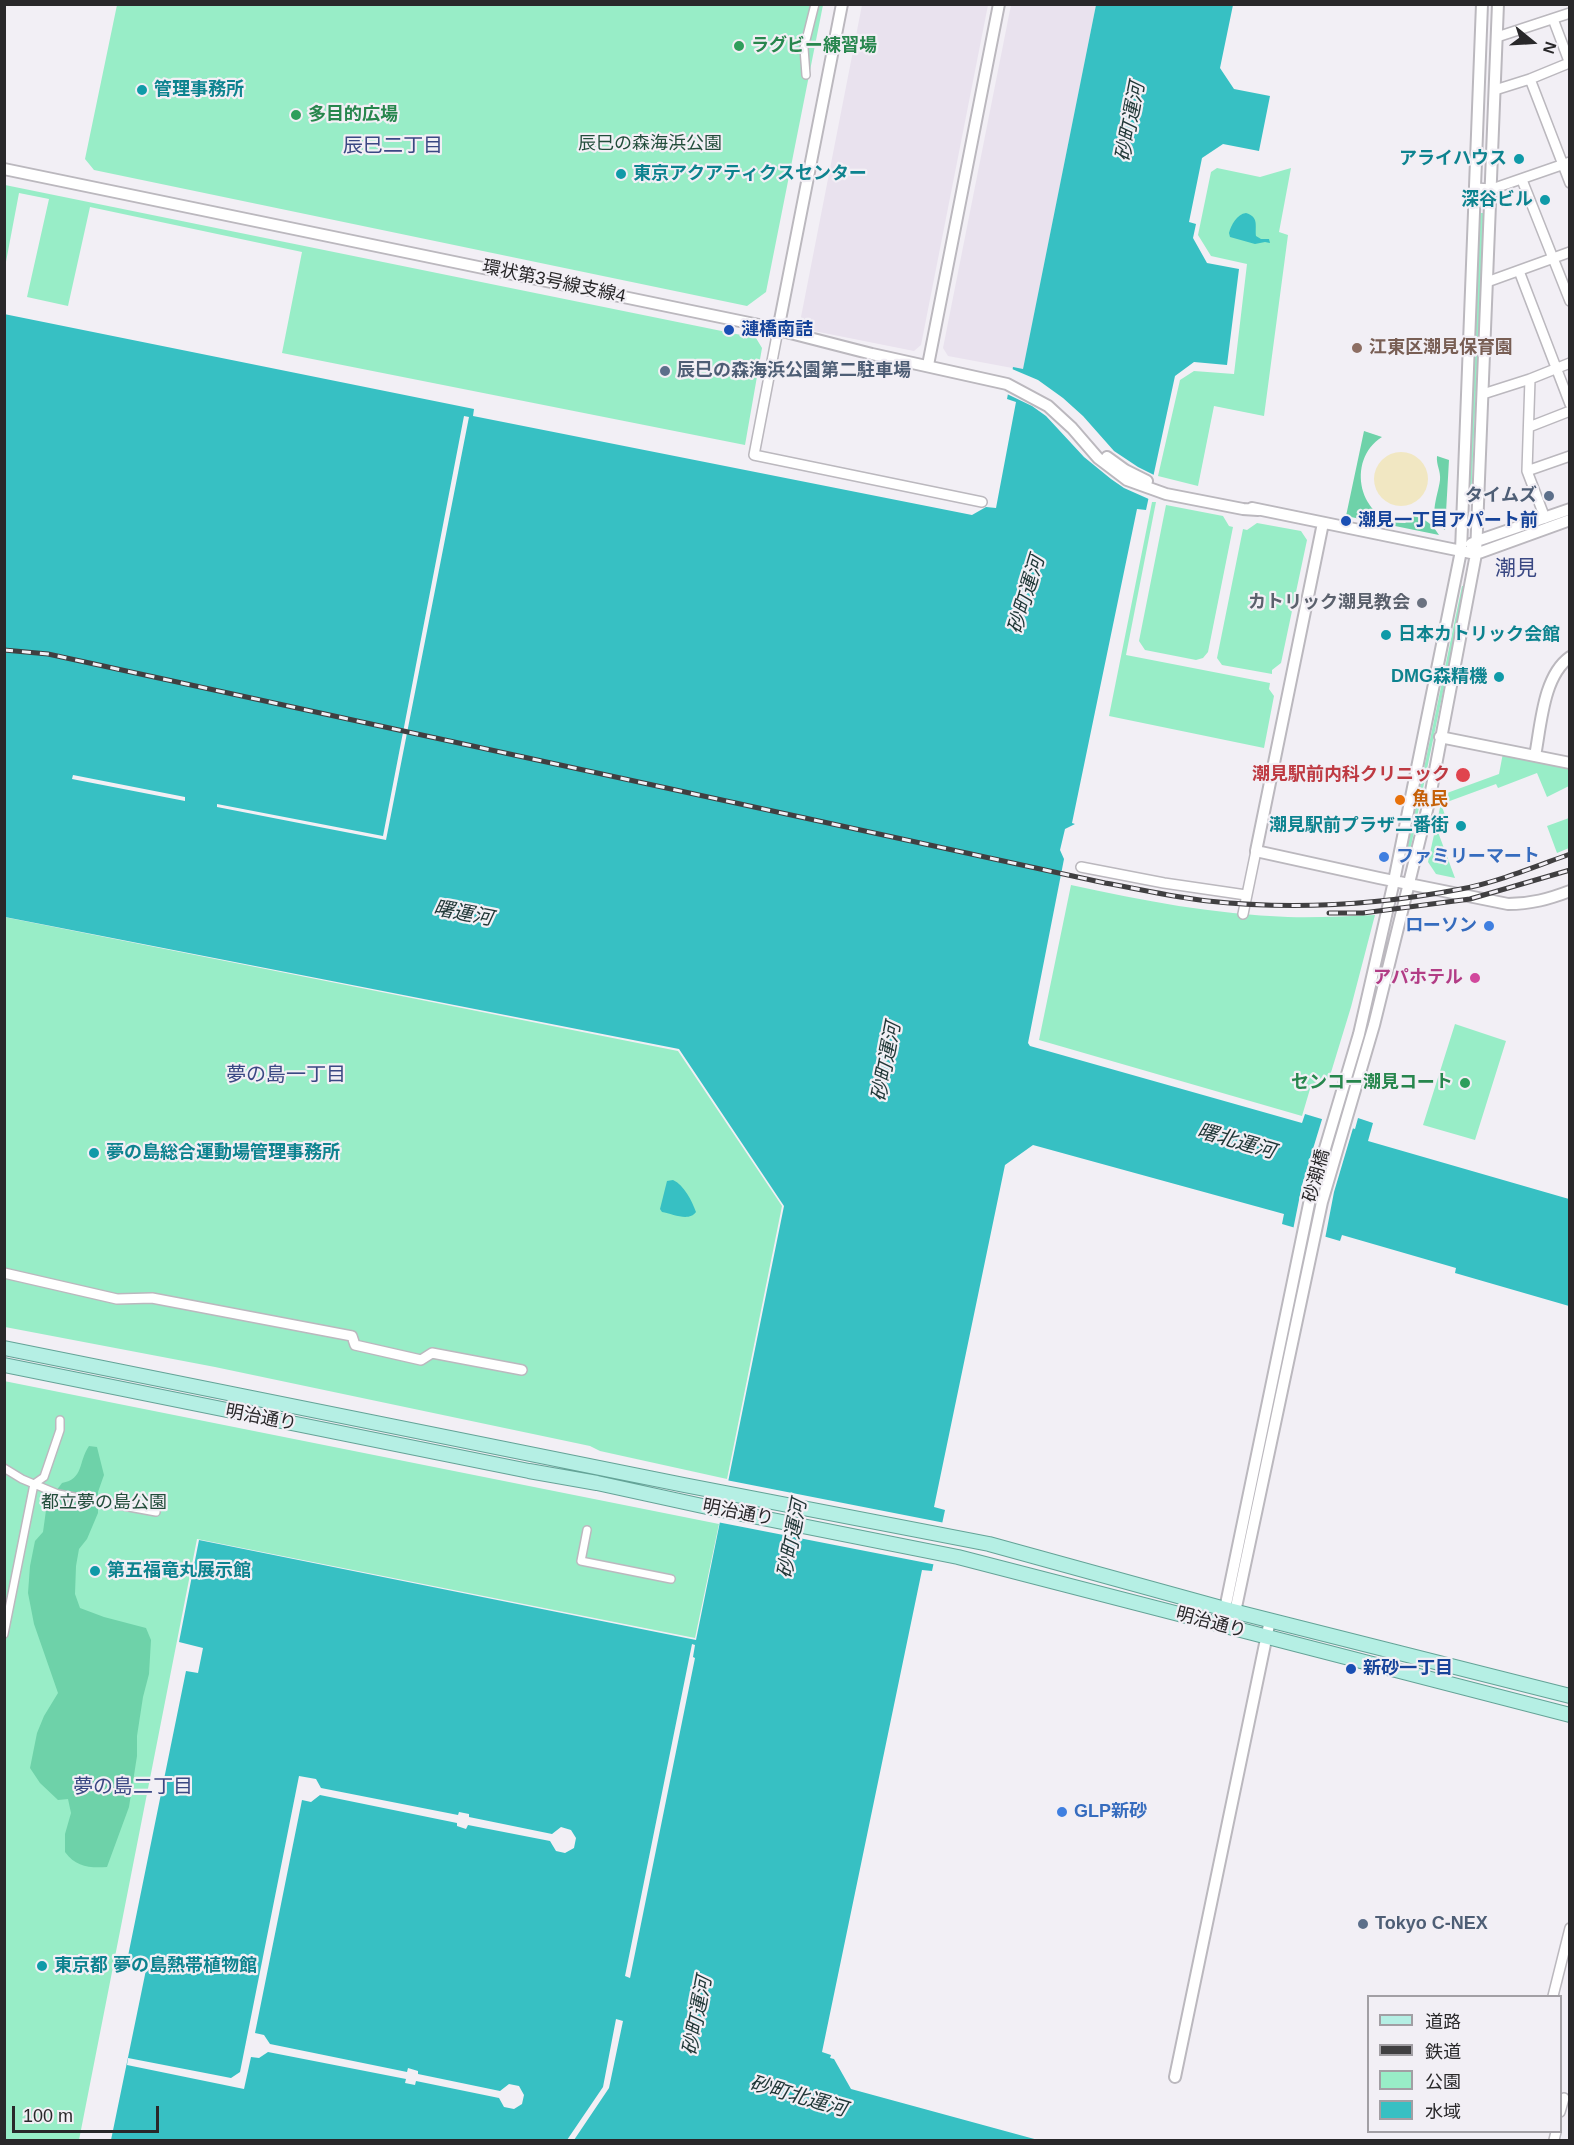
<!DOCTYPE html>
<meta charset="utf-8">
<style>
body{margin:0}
#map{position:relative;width:1574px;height:2145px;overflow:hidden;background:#f2eff5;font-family:Helvetica,"Noto Sans JP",sans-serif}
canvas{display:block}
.frame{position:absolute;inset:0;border:6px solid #29282a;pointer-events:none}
.legend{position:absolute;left:1367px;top:1995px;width:195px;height:138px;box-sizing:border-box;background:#f2eff5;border:2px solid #a29fa4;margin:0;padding:8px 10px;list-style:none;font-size:18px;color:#29282a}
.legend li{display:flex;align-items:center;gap:12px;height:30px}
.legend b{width:30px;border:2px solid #a29fa4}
.north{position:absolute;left:1502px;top:12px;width:60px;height:60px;-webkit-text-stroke:4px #f2eff5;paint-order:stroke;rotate:108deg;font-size:16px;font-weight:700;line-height:24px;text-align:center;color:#29282a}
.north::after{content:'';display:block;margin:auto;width:21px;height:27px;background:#29282a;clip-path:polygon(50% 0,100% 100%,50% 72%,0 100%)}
.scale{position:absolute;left:12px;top:2106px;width:147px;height:27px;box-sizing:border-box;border:3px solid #29282a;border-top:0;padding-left:8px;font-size:18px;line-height:21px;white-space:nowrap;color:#29282a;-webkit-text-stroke:4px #f2eff5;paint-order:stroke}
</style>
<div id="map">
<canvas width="1574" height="2145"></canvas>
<div class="frame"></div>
<ul class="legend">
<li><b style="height:8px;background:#b5efe4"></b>道路</li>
<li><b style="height:8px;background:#403f41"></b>鉄道</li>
<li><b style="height:16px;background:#98edc7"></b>公園</li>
<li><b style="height:16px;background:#37c0c3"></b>水域</li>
</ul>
<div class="north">N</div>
<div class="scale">100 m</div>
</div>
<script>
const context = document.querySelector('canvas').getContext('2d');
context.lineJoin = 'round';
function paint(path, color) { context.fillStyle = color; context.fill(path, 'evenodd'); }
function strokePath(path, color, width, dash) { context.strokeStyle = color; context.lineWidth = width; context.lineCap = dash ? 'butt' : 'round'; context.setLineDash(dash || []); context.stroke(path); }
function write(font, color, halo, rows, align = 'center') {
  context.font = font + ' Helvetica,"Noto Sans JP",sans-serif'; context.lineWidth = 4.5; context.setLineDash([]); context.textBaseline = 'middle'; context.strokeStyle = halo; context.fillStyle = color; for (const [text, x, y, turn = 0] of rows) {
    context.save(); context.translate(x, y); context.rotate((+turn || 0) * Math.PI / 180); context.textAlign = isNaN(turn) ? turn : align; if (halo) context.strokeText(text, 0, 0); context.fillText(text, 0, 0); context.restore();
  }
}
const built = new Path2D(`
 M862,5H988L921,345L914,351L809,330L801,317Z
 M1011,5H1096L1023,370L948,356L943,348Z`);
const green = new Path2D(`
 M117,5H823L766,292L747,306L94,170L85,159Z
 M1217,168L1260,177L1291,168L1279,232L1288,235L1264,416L1214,406L1198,486L1158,476L1180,380L1194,371L1234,374L1247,264L1211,256L1198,235L1211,172Z
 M5,185L756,338L762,348L745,445L282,353L302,252L90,207L68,306L27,297L49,199L19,193L5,267Z
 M1480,213H1484L1471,501H1468Z
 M1152,502H1156L1126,655L1270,683L1269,689L1274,696L1264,748L1109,716Z
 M1166,505L1223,516L1229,526L1233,527L1208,652L1203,658L1196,660L1145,650L1139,641Z
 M1257,523L1301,531L1307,540L1281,663L1272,670V674L1222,665L1217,658L1243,529L1247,530Z
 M1462,586H1465L1410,851L1407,850Z
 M1503,753L1569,765V786L1547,797L1537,773L1498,788L1496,784L1447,802V793L1499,774Z
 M1441,803L1449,828L1438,832L1455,878L1436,874L1428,862Z
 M1569,818V848L1557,853L1547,826Z
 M1071,885C1143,901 1214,914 1288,917C1317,918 1346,916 1375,915L1351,1007L1329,1079L1310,1089L1302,1116L1039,1040Z
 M4,917L678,1051L782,1206L727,1479L600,1451L590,1446L215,1367L5,1327Z
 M1455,1024L1506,1041L1475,1140L1423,1125Z
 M4,1381L719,1524L695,1638L197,1539L79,2140H5Z`);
const forest = new Path2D(`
 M1364,431L1382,437C1345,460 1359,523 1405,523L1413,516C1425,518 1433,525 1439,535L1346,516Z
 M1437,456L1449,460L1445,530C1426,520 1438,497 1440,480C1441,471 1436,465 1437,456Z
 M89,1446L97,1447L104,1475L98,1492V1513L87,1539L79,1549L76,1566L75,1594L80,1608L104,1617L146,1628L151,1640L149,1674L143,1697L137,1736V1756L129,1807L107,1867C89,1868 76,1867 65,1852V1834L71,1813L68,1799L58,1800L40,1783L30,1768L37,1733L44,1716L58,1693L34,1624L28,1593L30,1566L35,1541L43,1532L47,1503L62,1483C84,1479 78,1462 89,1446Z`);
const sand = new Path2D(`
 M1374 479a27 27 0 1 1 54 0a27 27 0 1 1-54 0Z`);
const water = new Path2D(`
 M1096,5H1233L1220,68L1234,89L1270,96L1259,151L1223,144L1202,158L1189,222L1196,224L1193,238L1207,263L1239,269L1227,365L1194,362L1175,376L1146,510L1137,509L1072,823L1075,824L1065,829L1060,850L1064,859L1028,1043L1030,1046L1302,1123L1305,1114L1355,1129L1358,1118L1373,1123L1368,1141L1569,1199V1306L1455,1273L1456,1268L1342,1235L1340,1241L1282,1224L1284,1214L1033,1145L1005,1165L934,1507L945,1510L932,1571L922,1570L822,2052L831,2055L830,2058L834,2059L851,2089L1038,2140H111L147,1965L127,1961L186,1671L198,1673L203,1648L179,1642L199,1540L696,1640L784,1206L679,1049L5,917L4,314L474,409L473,416L972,515L986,507L996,508L1016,402L1007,399L1013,367L1023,369Z
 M1246,213C1259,217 1255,225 1256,236L1261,239H1269L1270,243L1265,242L1255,244L1230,237L1229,233C1231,225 1237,214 1246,213Z
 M673,1180C684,1185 692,1201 696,1212C689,1222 673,1214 662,1212L660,1209L667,1181Z`);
const pier = new Path2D(`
 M1012,369L1038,380L1063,398L1083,416L1114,451L1138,467L1156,476L1151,500L1124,488L1111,479L1084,457L1046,416L1032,406L1007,394Z
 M464,416L469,417L386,840L217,807V804L383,836Z
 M73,775L185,797V801L72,779Z
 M1323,1116L1353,1125L1356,1118L1334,1192L1325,1239L1293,1230L1302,1185Z
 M726,1480L945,1523L937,1565L717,1522Z
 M692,1644L695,1645L693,1657L695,1658L630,1978L625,1976Z
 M299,1776L316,1779L321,1788L458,1815L459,1812L469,1814V1817L552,1834L561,1827L571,1830L576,1838L574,1848L565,1853L556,1851L550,1841L468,1825L466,1829L457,1826V1823L320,1795L311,1802L302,1800L255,2033L264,2035L270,2044L407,2072L408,2068L418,2071V2074L500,2091L509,2084L519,2086L524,2095L522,2104L514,2109L504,2107L499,2098L416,2081L415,2085L405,2083L406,2079L268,2052L259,2058L251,2057L244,2089L127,2065L128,2058L231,2078L240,2072Z
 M616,2019L623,2021L609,2088L574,2140H567L603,2087Z`);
const pedestrian = new Path2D(`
 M806,75L804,48L815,4
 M4,1468L22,1479L58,1494L156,1512
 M587,1530L581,1561L671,1579
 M4,1634L34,1484L44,1477L60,1430V1420`);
const minor = new Path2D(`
 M1553,19L1570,64
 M1497,37L1570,13
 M1530,79L1570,183
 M1495,90L1530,79L1569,63
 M1522,180L1570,301
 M1475,188L1492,189L1570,162
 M1519,271L1570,404
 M1487,282L1570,252
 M778,330L754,455L982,502
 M1530,379L1527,471L1545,518
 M1483,394L1530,379L1570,363
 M1529,427L1570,411
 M1527,471L1570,456
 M1081,867L1164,883L1246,895
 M1243,914L1256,851
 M4,1273L117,1299L152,1298L352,1336L355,1345L421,1360L432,1353L522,1370
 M1553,1996L1570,1928
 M1560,2112L1564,2098
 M1554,2140L1556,2132`);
const tertiary = new Path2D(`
 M4,169L759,325L872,354L1007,384L1048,406L1072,428L1098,458L1127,480L1166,494L1243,509L1258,510
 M778,330L842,4
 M928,365L999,4
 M1107,457L1125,470L1147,481
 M1252,508L1476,554L1570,520
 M1323,523L1256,851L1379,878L1508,904C1531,904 1549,899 1570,891
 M1471,544L1477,541L1570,509
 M1440,737L1570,763
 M1535,756C1541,725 1543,676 1570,657
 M1225,1615V1609L1310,1199L1359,1034L1394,881L1461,551L1482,4
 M1227,1627L1235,1612L1322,1202L1374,1025L1429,802L1476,554L1498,4
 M1175,2077L1270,1620`);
const primary = new Path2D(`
 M4,1348L684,1485L989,1544L1225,1609L1570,1696
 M4,1365L529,1471L597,1483L707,1507L958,1557L1570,1715`);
const rail = new Path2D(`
 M4,650L48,654L1105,883C1139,889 1173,897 1208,901C1292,910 1378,905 1461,889C1498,882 1534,867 1570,854
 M1329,913H1363L1470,899L1570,870`);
const markers = [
 [739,46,6,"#2e9e5b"],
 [142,90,6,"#0f9aa8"],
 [296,115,6,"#2e9e5b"],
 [1519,159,6,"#0f9aa8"],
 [621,174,6,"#0f9aa8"],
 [1545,200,6,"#0f9aa8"],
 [729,330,6,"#1a4fb4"],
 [1357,348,6,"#8d6e63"],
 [665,371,6,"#5c6f8a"],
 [1549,496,6,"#5c6f8a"],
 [1346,521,6,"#1a4fb4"],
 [1422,603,6,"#6b7280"],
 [1386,635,6,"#0f9aa8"],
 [1499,677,6,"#0f9aa8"],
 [1463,775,8,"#e0444e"],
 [1400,800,6,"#e8710a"],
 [1461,826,6,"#0f9aa8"],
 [1384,857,6,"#3f7fe0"],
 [1489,926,6,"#3f7fe0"],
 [1475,978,6,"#d1479c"],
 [1465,1083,6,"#2e9e5b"],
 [94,1153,6,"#0f9aa8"],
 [95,1571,6,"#0f9aa8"],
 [1351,1669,6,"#1a4fb4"],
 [1062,1812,6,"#3f7fe0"],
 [1363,1924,6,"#5c6f8a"],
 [42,1966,6,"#0f9aa8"]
];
const leisureNames = [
 ["ラグビー練習場",751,46],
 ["多目的広場",308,115],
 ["センコー潮見コート",1453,1083,"right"]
];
const cultureNames = [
 ["管理事務所",154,90],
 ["アライハウス",1507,159,"right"],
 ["東京アクアティクスセンター",633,174],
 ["深谷ビル",1533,200,"right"],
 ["日本カトリック会館",1398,635],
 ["DMG森精機",1487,677,"right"],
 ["潮見駅前プラザ二番街",1449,826,"right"],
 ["夢の島総合運動場管理事務所",106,1153],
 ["第五福竜丸展示館",107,1571],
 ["東京都 夢の島熱帯植物館",54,1966]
];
const parkNames = [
 ["辰巳の森海浜公園",650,144],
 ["都立夢の島公園",104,1503]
];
const streetNames = [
 ["環状第3号線支線4",554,282,12],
 ["砂潮橋",1317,1176,-75],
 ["明治通り",261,1418,11],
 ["明治通り",738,1513,11],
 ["明治通り",1211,1623,15]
];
const transitNames = [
 ["漣橋南詰",741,330],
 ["潮見一丁目アパート前",1358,521],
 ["新砂一丁目",1363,1669]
];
const educationNames = [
 ["江東区潮見保育園",1369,348]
];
const serviceNames = [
 ["辰巳の森海浜公園第二駐車場",677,371],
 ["タイムズ",1537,496,"right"],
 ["Tokyo C-NEX",1375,1924]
];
const worshipNames = [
 ["カトリック潮見教会",1410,603]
];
const healthNames = [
 ["潮見駅前内科クリニック",1450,775]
];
const foodNames = [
 ["魚民",1412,800]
];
const shopNames = [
 ["ファミリーマート",1396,857],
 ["ローソン",1477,926,"right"],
 ["GLP新砂",1074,1812]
];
const hotelNames = [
 ["アパホテル",1463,978]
];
const waterNames = [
 ["砂町運河",1131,122,-79],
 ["砂町運河",1027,595,-73],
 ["曙運河",463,914,11],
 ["砂町運河",887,1062,-79],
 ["曙北運河",1236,1142,16],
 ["砂町運河",793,1539,-79],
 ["砂町運河",698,2016,-79],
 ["砂町北運河",798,2097,16]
];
const neighbourhoodNames = [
 ["辰巳二丁目",393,146],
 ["夢の島一丁目",286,1075],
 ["夢の島二丁目",133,1787]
];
const quarterNames = [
 ["潮見",1516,569]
];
paint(built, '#e9e2ee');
paint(green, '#98edc7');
paint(forest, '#6ed2a9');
paint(sand, '#f1e7c2');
paint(water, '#37c0c3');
paint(pier, '#f2eff5');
strokePath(pedestrian, '#bbb8be', 10);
strokePath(minor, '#bbb8be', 12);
strokePath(tertiary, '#bbb8be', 14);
strokePath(primary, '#64a397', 16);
strokePath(pedestrian, '#fff', 7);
strokePath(minor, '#fff', 9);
strokePath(tertiary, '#fff', 10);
strokePath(primary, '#b5efe4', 14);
strokePath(rail, '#403f41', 5);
strokePath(rail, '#f2eff5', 3, [9]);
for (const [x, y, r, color] of markers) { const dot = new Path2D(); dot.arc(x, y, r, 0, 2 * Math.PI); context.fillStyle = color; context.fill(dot); strokePath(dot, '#f2eff5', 2); }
write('bold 18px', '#27864d', '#f2eff5', leisureNames, 'left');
write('bold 18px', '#0d838f', '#f2eff5', cultureNames, 'left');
write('18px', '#224d3b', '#f2eff5', parkNames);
write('18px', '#29282a', '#f2eff5', streetNames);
write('bold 18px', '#164399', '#f2eff5', transitNames, 'left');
write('bold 18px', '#785e54', '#f2eff5', educationNames, 'left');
write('bold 18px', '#4e5e75', '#f2eff5', serviceNames, 'left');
write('bold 18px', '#5b616d', '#f2eff5', worshipNames, 'right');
write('bold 18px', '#be3a42', '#f2eff5', healthNames, 'right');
write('bold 18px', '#c56008', '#f2eff5', foodNames, 'left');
write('bold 18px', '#366cbe', '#f2eff5', shopNames, 'left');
write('bold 18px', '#b23c85', '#f2eff5', hotelNames, 'right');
write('italic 20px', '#1f3636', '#f2eff5', waterNames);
write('20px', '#3a4883', '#f2eff5', neighbourhoodNames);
write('21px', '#3a4883', '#f2eff5', quarterNames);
</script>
